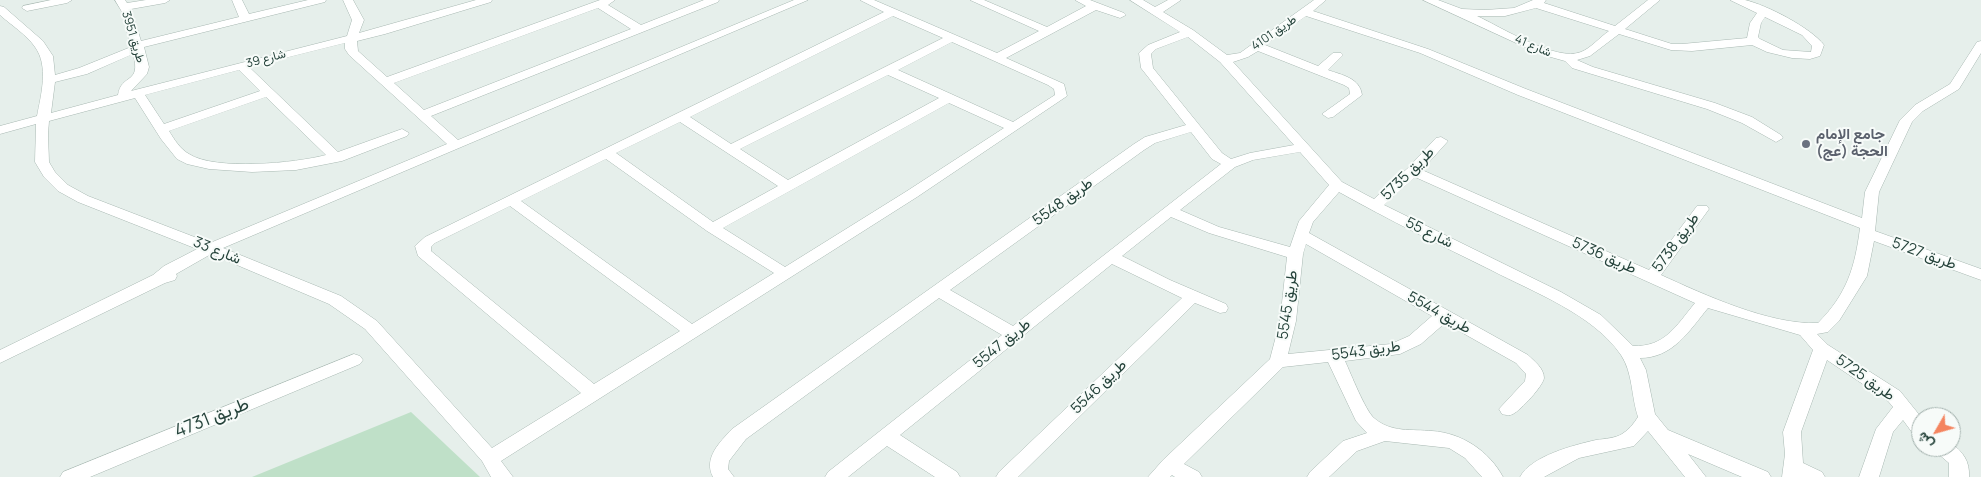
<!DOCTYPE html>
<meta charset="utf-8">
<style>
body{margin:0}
#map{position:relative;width:1981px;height:477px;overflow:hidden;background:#e6efeb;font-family:Manrope,Vazirmatn,sans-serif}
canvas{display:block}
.north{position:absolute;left:1911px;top:407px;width:50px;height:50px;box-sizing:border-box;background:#f7fbf9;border:1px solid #a3b1ad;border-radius:50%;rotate:232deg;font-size:14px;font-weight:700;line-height:20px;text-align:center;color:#24423a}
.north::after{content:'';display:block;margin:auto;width:18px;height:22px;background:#f4845f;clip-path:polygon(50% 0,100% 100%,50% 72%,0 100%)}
</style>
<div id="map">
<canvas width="1981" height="477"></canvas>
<div class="north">ش</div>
</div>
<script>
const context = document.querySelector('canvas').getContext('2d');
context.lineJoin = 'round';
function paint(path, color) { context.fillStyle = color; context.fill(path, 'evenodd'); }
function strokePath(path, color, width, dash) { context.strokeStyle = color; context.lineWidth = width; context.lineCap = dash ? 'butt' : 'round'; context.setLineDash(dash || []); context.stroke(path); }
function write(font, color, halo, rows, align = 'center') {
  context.font = font + ' Manrope,Vazirmatn,sans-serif'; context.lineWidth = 4; context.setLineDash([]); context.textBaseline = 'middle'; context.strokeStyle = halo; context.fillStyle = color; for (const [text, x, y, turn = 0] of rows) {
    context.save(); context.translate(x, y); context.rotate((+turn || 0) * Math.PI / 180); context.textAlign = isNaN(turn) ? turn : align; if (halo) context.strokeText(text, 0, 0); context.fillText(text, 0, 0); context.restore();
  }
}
const green = new Path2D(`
 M411,412L480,477H252Z`);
const minor = new Path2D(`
 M51,0H72L67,3L27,11L22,8L23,6Z
 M115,0H125L127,3L146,0H170L165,3L131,9L141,41L239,17L232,0H242L249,14L308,0H326L325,2L144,47L149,67L147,74L131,91L347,36L352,20L343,0H353L364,20L359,33L476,0H492L491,2L385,34L357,41L358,51L387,77L600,0H615L608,5L641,25L704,0H719L718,2L431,116L458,140L794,0H808L223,248L341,296L377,321L492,448L581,393L418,256L415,246L425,237L884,12L860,0H874L997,53L1039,31L970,0H984L1047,27L1086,6L1075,0H1090L1124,13L1126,15L1120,18L1096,10L1006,58L1064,84L1067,96L917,197L501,461L513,477H491L482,461L365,329L329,304L211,254L176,274L177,276L175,280L165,283L0,363V350L153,275L164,266L197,249L78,202L58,191L44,177L35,162L36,124L0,134V126L37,116C41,95 49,66 35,47C27,35 11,25 0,15V6L4,7L43,41L53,56L55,75L79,68L131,47L122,12ZM598,8L631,29L424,110L394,83ZM893,16L943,38L731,144L690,117ZM952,42L1048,85L1054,89L1055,95L1013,122L898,70ZM345,43V49L349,55L447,144L210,243L88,196L68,185L55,172L49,162L48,134L49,121L135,98L161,139L177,159L187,164L209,169L252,172L296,170L342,161L407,136L409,133L402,129L338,152L249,67ZM133,54C142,85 121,73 118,95L51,113L55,82L87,74ZM239,70L260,91L164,124L145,95ZM888,75L939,98L788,180L740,149ZM266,97L326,155C296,163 215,171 189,154C180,149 174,139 169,131ZM949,103L1004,128L907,191L785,267L723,228ZM680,122L778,186L713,222L616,153ZM606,159L707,231L774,273L692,324L521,201ZM510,206L680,331L594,384L431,251V247L435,243Z
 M1130,0H1143L1155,7L1168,0H1181L1163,12L1193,30L1227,55L1240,53L1314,0H1326L1313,11L1428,49L1526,89L1862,218L1865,192L1900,120L1915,105L1950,84L1977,42L1981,41V53L1959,89L1923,111L1912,122L1879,192L1875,231L1981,269V280L1874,241L1867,276L1839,321L1828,332L1817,334L1828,345L1900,391L1921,417V437L1914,435L1903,420L1893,432L1879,477H1859L1876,429L1893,407L1888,401L1827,360L1801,432L1803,463L1822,472L1825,477H1782L1785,454L1783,432L1813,350L1800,335L1708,308C1689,331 1673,358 1640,358L1646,370L1655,414L1668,430L1768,472L1771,477H1742L1688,454L1706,477H1685L1648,431L1634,446L1579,458L1544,477H1520C1531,456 1574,445 1596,440C1604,439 1616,438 1622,434C1629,430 1634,423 1638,417C1631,396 1633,373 1621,355C1593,314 1533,292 1491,270C1440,245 1389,220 1339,192L1313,222L1309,233L1528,355C1534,361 1544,368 1544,378C1543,386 1521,410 1513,414C1509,416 1506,415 1502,414L1499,409L1525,381L1526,374L1516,363L1445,323L1421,344L1400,354L1345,361C1351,374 1365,410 1374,418C1391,433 1412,429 1432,431C1462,433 1489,451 1503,477H1482L1465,458L1449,448L1385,441L1357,451L1329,477H1307L1310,472L1343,441L1367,433L1356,421L1328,362L1283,367L1184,464L1199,472L1202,477H1175L1172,475L1170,477H1148L1163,460L1270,359L1280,321L1287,257L1209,233L1171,217L1122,256L1170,280L1226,304L1228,308L1226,312L1220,313L1195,303L1018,477H996L999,472L1182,298L1112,264L900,435L957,472L960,477H935L887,446L848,477H825L828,472L1002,335L939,298L746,439L729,461L728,469L734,477H713C703,458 720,442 732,429L1134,144L1145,137L1186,125L1141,68L1139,53L1148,45L1180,32ZM1306,16L1420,53L1518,95L1860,228C1855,267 1847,294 1818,323C1770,325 1705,295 1661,275L1709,209L1707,206H1697L1649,270L1422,170L1448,141L1441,137L1436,138L1408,168L1374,199L1342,182L1233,62L1248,57L1258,51L1344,85L1349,88L1350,94L1322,114L1328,118L1333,117L1362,95C1360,78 1342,75 1328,70L1343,55L1341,53H1333L1318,66L1265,45ZM1188,37L1220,62L1294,145L1250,153L1231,159L1222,153L1153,68L1151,54L1156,49ZM1191,132L1212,159L1221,164L1013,326L950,290L1144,150L1155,143ZM1300,152L1329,185L1299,221L1290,247L1219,227L1180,210L1235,167L1253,160ZM1415,177L1695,303C1676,326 1665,347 1633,346L1601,315L1561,292L1384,205ZM1306,244L1432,316L1409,336L1391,344L1288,354L1296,321L1303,254Z
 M1423,0H1438L1462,9L1485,10L1514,8L1533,0H1546L1544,3L1615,26L1648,0H1660L1625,29L1672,44H1682L1747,38L1750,23L1757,13L1730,0C1735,0 1741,0 1745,0C1767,5 1811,28 1824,45L1820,56L1810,59L1792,58L1767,52L1752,45L1692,51L1671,50L1619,34L1590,56L1577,60L1593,67L1715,103L1752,117L1781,135L1783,138L1776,142L1742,123L1707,109L1572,68L1565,61L1540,54ZM1536,8L1609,31C1600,37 1591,48 1581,52C1556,62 1501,27 1477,16H1505ZM1765,17L1802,35L1812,46L1811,52L1783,50L1760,39L1758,37L1761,23Z
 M354,354L360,356L363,360L360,364L90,477H60L63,472Z
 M1951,443C1963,452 1970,461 1969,477H1949V463L1936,452L1934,447H1951Z`);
const markers = [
 [1806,144,5,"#6b7280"]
];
const farStreetnames = [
 ["طريق 4101",1274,33,-35],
 ["طريق 3951",133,37,73],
 ["شارع 41",1533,46,23],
 ["شارع 39",266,59,-15]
];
const worshipNames = [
 ["جامع الإمام",1816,135],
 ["الحجة (عج)",1816,152]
];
const streetNames = [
 ["طريق 5735",1408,174,-45],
 ["طريق 5548",1063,202,-36],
 ["شارع 55",1429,233,26],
 ["طريق 5738",1676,243,-54],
 ["شارع 33",217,251,22],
 ["طريق 5727",1924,254,20],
 ["طريق 5736",1604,256,24],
 ["طريق 5545",1288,305,-82],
 ["طريق 5544",1439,313,29],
 ["طريق 5547",1002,344,-39],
 ["طريق 5543",1366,351,-8],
 ["طريق 5725",1865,378,35],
 ["طريق 5546",1099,387,-44]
];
const nearStreetnames = [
 ["طريق 4731",212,418,-22]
];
paint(green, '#bfe0c8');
strokePath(minor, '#a8b8b2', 1);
paint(minor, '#fff');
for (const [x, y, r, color] of markers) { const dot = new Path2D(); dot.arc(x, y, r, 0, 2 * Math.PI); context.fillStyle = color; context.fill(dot); strokePath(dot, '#f7fbf9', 2); }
write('12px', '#24423a', '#f7fbf9', farStreetnames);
write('bold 15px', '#5b616d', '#f7fbf9', worshipNames, 'left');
write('15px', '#24423a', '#f7fbf9', streetNames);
write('18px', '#24423a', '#f7fbf9', nearStreetnames);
</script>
